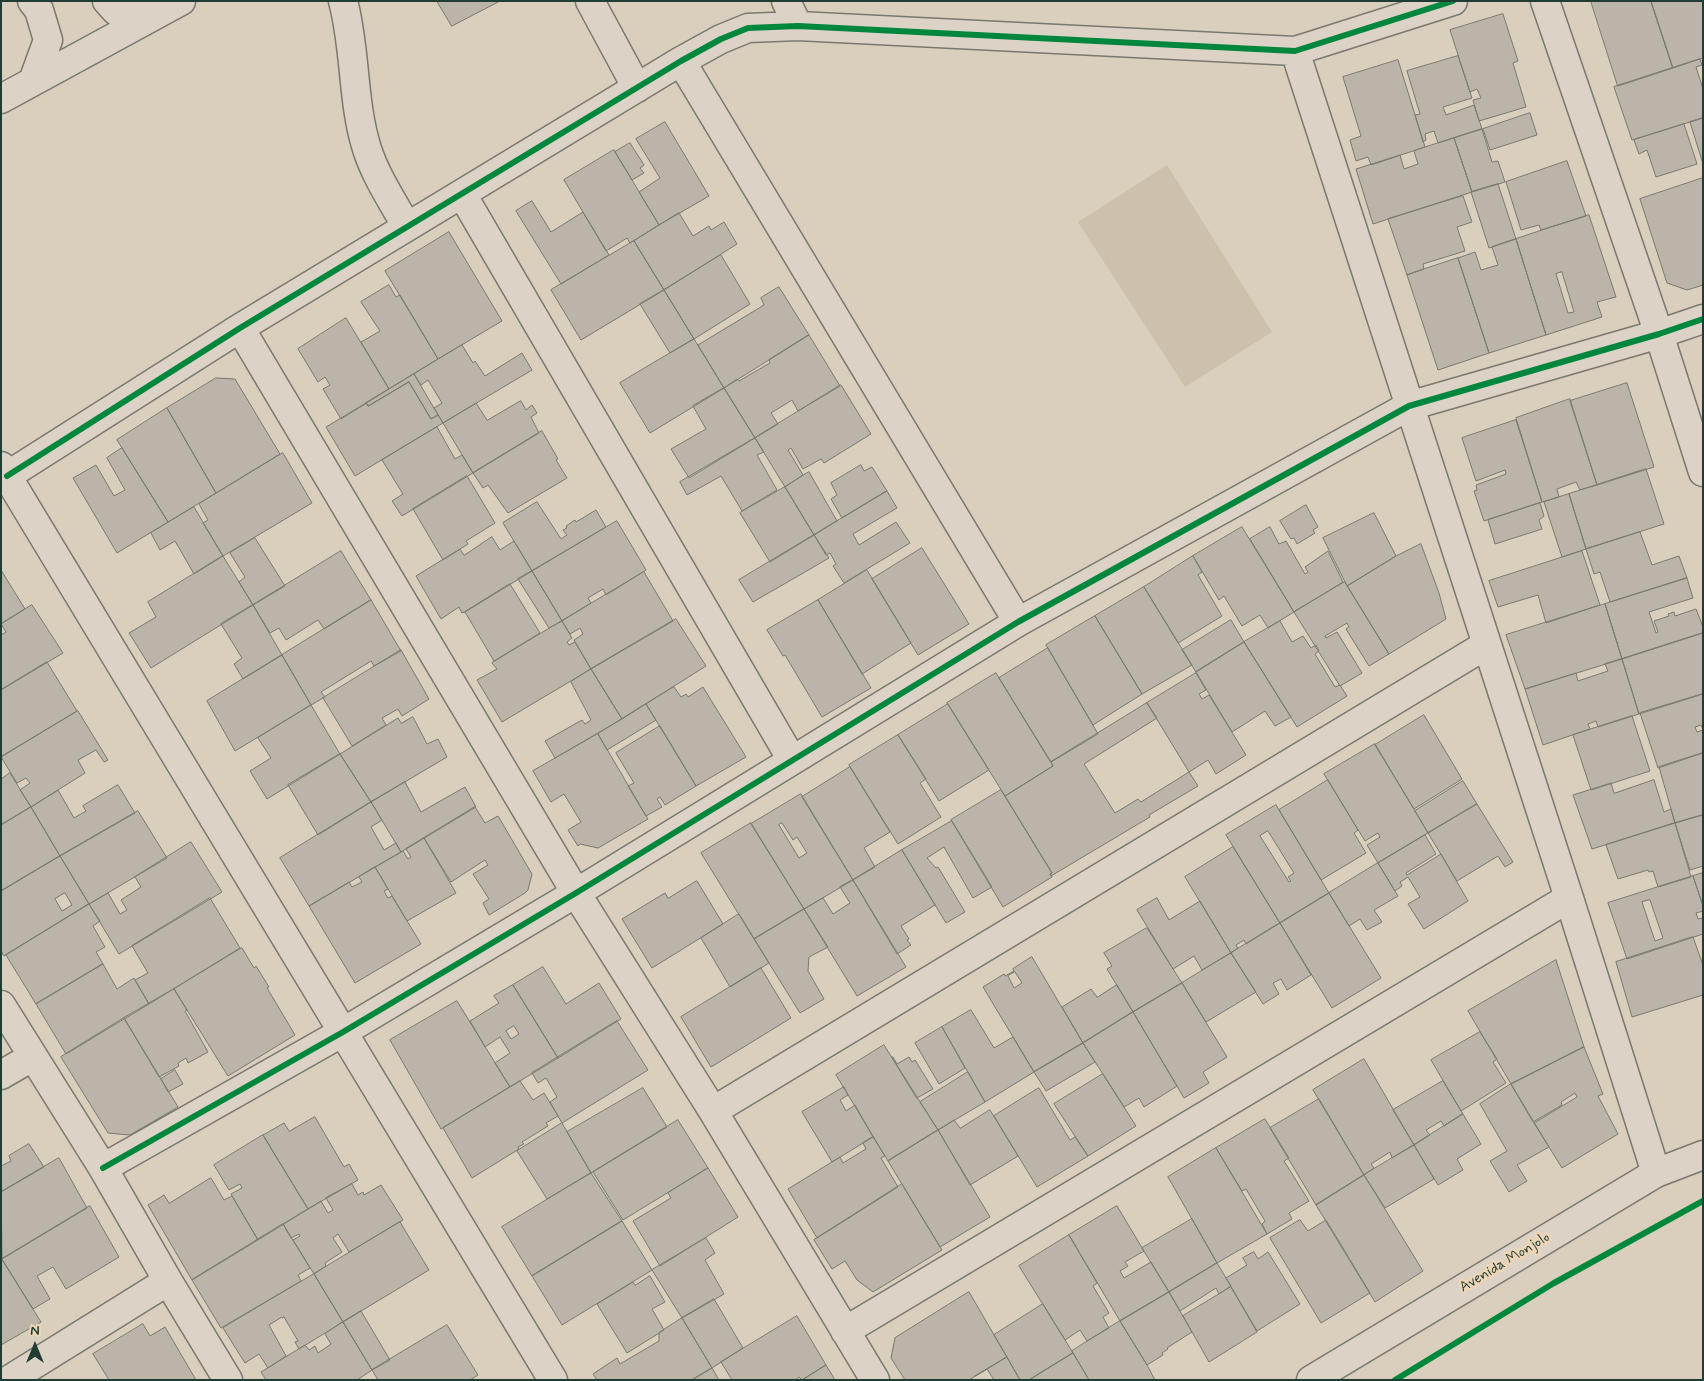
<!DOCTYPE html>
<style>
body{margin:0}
#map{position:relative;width:1704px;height:1381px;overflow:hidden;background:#dacebd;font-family:Mynerve,sans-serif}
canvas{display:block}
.frame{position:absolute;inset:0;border:2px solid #1f3d34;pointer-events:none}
.north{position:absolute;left:10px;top:1321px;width:50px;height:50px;-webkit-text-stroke:4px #eed5b6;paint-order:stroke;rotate:0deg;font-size:14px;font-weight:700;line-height:20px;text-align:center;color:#1f3d34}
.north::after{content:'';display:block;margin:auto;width:18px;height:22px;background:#1f3d34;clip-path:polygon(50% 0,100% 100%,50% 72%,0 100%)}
</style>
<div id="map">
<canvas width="1704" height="1381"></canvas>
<div class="frame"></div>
<div class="north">N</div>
</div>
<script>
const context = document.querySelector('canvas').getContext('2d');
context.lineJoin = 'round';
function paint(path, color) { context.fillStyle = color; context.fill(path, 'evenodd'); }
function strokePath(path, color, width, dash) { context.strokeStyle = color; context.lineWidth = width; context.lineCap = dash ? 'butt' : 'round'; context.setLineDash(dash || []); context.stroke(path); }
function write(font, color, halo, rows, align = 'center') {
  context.font = font + ' Mynerve,sans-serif'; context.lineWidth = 5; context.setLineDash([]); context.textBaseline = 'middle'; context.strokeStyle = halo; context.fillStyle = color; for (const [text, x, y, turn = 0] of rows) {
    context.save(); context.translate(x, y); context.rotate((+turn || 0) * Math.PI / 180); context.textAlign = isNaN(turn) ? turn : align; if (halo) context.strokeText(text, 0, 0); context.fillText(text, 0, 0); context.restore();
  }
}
const green = new Path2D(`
 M1167,165L1272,332L1185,387L1078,222Z`);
const building = new Path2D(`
 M437,1H500L452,26Z
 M1591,1H1651L1673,68L1618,86Z
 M1651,1H1703V58L1673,68Z
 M1503,14L1518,61L1513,63L1526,107L1479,121L1473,100L1481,98L1477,89L1470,92L1450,30Z
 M1458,56L1472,98L1443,107L1446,115L1474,105L1482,129L1438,143L1434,131L1425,134L1426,140L1423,142L1415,115L1420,114L1407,71Z
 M1700,59L1702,65L1696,67L1703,89V118L1632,140L1614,87Z
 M1398,60L1425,147L1371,165L1368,157L1356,161L1350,140L1361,136L1343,77Z
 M1530,113L1537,135L1490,150L1483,129Z
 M1703,118V164L1690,122Z
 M665,122L709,196L659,225L639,192L660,178L636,139Z
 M1684,124L1697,164L1656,177L1647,150L1639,154L1634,140Z
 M1482,129L1492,162L1498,161L1505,182L1472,192L1454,138Z
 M1454,138L1472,192L1373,224L1356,169L1400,155L1404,169L1418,164L1414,151Z
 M630,143L644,165L640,168L644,173L632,180L615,152Z
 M614,150L659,225L630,243L627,238L606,251L564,180Z
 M1567,161L1586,216L1541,230L1539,225L1521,230L1506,182Z
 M1703,178V285L1687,290L1667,283L1640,199Z
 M1498,184L1516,239L1489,248L1471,192Z
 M1463,196L1472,222L1457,227L1465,251L1423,264L1424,269L1407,275L1388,219Z
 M532,201L551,232L583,212L609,255L561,284L516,211Z
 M679,213L693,236L709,226L711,230L724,222L737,244L664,290L634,241Z
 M1589,215L1616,297L1597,302L1602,317L1546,335L1516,239ZM1562,272L1574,312L1568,313L1556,274Z
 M449,232L502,321L438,359L385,271Z
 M1516,239L1546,335L1489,353L1458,258L1475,252L1481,270L1498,265L1492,247Z
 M634,241L664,290L581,340L551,290Z
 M721,255L750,304L694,339L664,290Z
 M1458,258L1489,353L1438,370L1407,275Z
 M389,285L396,297L400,295L438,359L389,389L361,342L380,331L361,302Z
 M779,287L809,335L724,388L698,345L764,305L761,298Z
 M664,290L694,339L670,353L640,304Z
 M346,318L389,389L341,419L323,389L330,385L325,377L318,382L298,349Z
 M809,335L840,386L798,411L792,400L771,413L778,424L755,438L724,388L737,379L739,381L770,363L769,360Z
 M694,339L724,388L650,433L620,383Z
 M462,345L473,363L475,361L485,376L522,353L532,370L443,423L434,408L442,403L428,380L421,385L414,374Z
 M414,374L438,415L431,419L409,382L368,406L366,403Z
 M216,378L235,379L280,454L216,493L167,408Z
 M409,382L431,419L438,415L443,423L355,476L326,427L366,403L368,406Z
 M1627,383L1654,467L1597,485L1570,401Z
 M841,385L871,434L824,463L821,459L803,469L791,448L788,450L803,475L785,487L755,438Z
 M724,388L755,438L689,478L671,449L706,429L693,406Z
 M1570,399L1597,485L1580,490L1576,482L1557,489L1559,497L1542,502L1516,418Z
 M521,401L526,410L532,405L537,413L531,417L539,433L473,473L443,423L476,403L487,420Z
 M167,408L216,493L168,522L117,440Z
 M1516,420L1542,502L1484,521L1474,491L1477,490L1476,485L1506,474L1505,470L1476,481L1462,438Z
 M437,427L455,459L462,455L473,473L402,516L392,501L403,494L382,460Z
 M542,431L558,459L556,460L567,478L508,513L488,485L483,488L473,473Z
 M755,438L764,452L757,455L777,490L742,511L721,476L687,495L680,482Z
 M122,448L168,522L117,553L73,478L96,465L114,496L125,490L107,458Z
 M283,453L312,503L223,556L203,523L208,520L199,504Z
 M861,465L864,471L872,467L887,491L842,518L831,499L837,495L831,483Z
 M1646,469L1664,524L1586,549L1569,494Z
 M809,472L837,521L814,535L785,487Z
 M467,476L495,523L466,541L468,544L443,560L413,509Z
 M785,487L814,535L770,562L740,513Z
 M887,491L897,508L853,534L859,545L896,522L910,543L844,583L833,566L836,564L830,553L826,555L814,535Z
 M1569,494L1586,549L1562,557L1544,502Z
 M537,502L561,539L567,535L563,530L567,528L566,526L575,520L576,522L596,510L606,527L532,571L503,523Z
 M1540,503L1544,516L1539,520L1542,529L1495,544L1488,520Z
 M1306,505L1318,527L1313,530L1315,533L1297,544L1294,538L1291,539L1280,521Z
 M194,507L223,556L194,574L175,541L160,550L151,533Z
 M1374,513L1396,556L1347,586L1323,538Z
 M617,521L646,570L606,595L603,589L588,598L591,603L562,621L532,571Z
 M1242,527L1294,612L1268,628L1260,615L1242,626L1224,596L1219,600L1193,556Z
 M1270,527L1279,544L1286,541L1305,574L1308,572L1305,567L1328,551L1343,582L1294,612L1250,539Z
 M1640,532L1652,565L1679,556L1687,578L1610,602L1600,572L1594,574L1586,549Z
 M814,535L829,558L753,602L739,580Z
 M492,537L500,550L514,541L532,571L465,612L462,613L459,607L441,619L416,576L460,549L464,555Z
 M255,538L285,586L253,605L239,582L245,577L230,553Z
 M1421,544L1439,593L1446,619L1389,654L1347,586L1396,556Z
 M922,548L969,624L918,655L872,579Z
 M341,551L371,600L324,629L318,620L286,640L279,628L270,633L253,605Z
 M1582,551L1600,605L1546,623L1538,595L1498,607L1489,581Z
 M223,556L253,605L151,668L129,633L156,617L148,602Z
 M1193,556L1202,572L1198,575L1222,616L1178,643L1144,587Z
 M1,570L25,609L1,624Z
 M867,570L911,643L862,674L818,600Z
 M532,571L562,621L549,628L518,579Z
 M644,572L673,621L591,669L574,640L583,634L580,628L570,634L562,621Z
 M1687,578L1693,598L1649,612L1656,633L1658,632L1654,621L1669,616L1668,614L1674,612L1675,616L1696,609L1703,627V633L1622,659L1605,604Z
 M1345,582L1389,654L1369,666L1346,629L1349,627L1347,623L1325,636L1326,638L1337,632L1362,673L1340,686L1294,612Z
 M510,584L540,633L494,661L465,612Z
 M1144,587L1192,665L1142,694L1095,616Z
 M371,600L401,651L374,666L371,661L321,692L325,697L311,705L282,655Z
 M818,600L871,688L822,717L785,655L783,656L767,630Z
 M1605,604L1622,659L1525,689L1506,635Z
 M32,605L63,653L1,690V635L6,632L1,624Z
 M253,605L282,655L243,679L234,664L242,658L221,624Z
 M1095,616L1142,694L1093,725L1046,645Z
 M676,619L706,666L622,719L591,669Z
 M1231,620L1244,642L1196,672L1182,650Z
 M562,621L572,638L567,642L569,645L575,642L591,669L502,722L477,680L497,669L492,663Z
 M1280,621L1292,642L1303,636L1311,648L1316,645L1319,651L1315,654L1335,687L1340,685L1347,696L1297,727L1244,642Z
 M1703,633V694L1639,714L1622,659Z
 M1244,642L1291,717L1275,726L1265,711L1232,732L1196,672Z
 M1048,648L1098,734L1051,762L999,678Z
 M401,650L429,699L402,716L398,709L382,718L386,725L352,746L323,698Z
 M282,655L311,705L235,751L207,701Z
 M1622,659L1639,714L1598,727L1596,721L1588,724L1590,729L1543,745L1525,689L1576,673L1578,681L1608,671L1605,664Z
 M47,662L77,711L1,757V690Z
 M591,669L622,719L555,758L545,741L582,720L585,724L591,720L571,682Z
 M996,673L1053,766L1005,796L947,703Z
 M1196,673L1206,690L1199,694L1202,699L1209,695L1246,755L1216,774L1208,760L1189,772L1147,703Z
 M674,687L681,697L686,694L688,697L703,687L746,757L696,786L646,704Z
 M1703,694V729L1701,725L1695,727L1697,732L1703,730V753L1658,768L1640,713Z
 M1147,703L1157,718L1084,764L1115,813L1138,799L1141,802L1189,772L1198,786L1149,815L1150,817L1051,876L1050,874L1052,873L1005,796L1053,766L1051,762Z
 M646,704L656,720L607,750L598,734Z
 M948,704L989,770L939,801L898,735Z
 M311,705L340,754L267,799L250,771L271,758L258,738Z
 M78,711L108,760L104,762L96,750L78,760L85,773L31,807L20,790L30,783L26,778L17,783L1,757Z
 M1424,715L1462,779L1414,809L1375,745Z
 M1632,716L1650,771L1591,790L1573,735Z
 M413,717L427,744L438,739L447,757L371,802L340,754L398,718L401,723Z
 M660,726L696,786L665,805L660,797L657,799L662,807L646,816L628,786L634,783L616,753Z
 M598,734L648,819L598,848L580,844L578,846L568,830L581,822L564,794L551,802L533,771Z
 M898,735L926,779L920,783L941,817L898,844L849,765Z
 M1375,744L1428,833L1378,863L1367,845L1380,837L1378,833L1365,841L1324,774Z
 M1703,753V815L1675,823L1659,767Z
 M340,754L371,802L318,835L288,785Z
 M850,767L890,832L864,848L875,867L853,880L802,797Z
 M10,773L31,807L1,825V776L2,778Z
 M1328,780L1358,830L1354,833L1366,853L1321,880L1279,810Z
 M1654,780L1664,812L1671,809L1675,823L1592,849L1573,795L1611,783L1614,793Z
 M1463,781L1477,804L1428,833L1415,811Z
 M405,782L421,812L465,787L476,807L401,852L371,802Z
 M118,785L135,813L60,856L31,807L58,790L74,818L86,811L83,806Z
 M1001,790L1052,873L1050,874L1052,877L1003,907L951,820Z
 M801,794L853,880L804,909L751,824ZM782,823L793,840L797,837L807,853L799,858L779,825Z
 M371,802L382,820L371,827L384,850L396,843L401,852L309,906L280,858Z
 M1477,804L1513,862L1505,867L1498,856L1457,881L1428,833Z
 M1276,805L1329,893L1280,923L1226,835ZM1268,831L1294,873L1288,877L1291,881L1289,882L1260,836Z
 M31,807L60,856L1,891V825Z
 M475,807L485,823L498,816L532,874L528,890L525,893L489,915L483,903L489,899L473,874L488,865L485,860L451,882L424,838Z
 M138,811L167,858L89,904L60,856Z
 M1703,815V866L1690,870L1675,823Z
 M952,821L992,887L973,898L944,847L927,858L936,868L938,867L965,912L946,923L902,850Z
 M751,823L804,909L754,939L701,853Z
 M1675,823L1691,877L1658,887L1653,871L1649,872L1648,870L1618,879L1606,845Z
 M1425,835L1436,854L1406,873L1407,875L1441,854L1468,901L1424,929L1408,904L1420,897L1408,877L1400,882L1402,886L1395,891L1378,863Z
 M424,838L456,893L407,921L375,867L403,851L408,859L411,857L406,849Z
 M191,842L222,892L119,954L89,904L108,893L120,914L127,910L121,900L141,887L135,877Z
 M1233,847L1280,923L1246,944L1244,940L1236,945L1238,948L1231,953L1185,877Z
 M902,850L935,905L901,926L909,939L907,940L911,945L897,954L853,880Z
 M60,856L89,904L4,956L1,951V891ZM65,893L72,905L62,911L55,899Z
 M1378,863L1398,896L1374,910L1382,922L1367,930L1360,919L1349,926L1329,893Z
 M375,867L388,889L384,891L388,898L392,896L421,944L355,983L309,906L349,882L352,887L362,882L359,877Z
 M1703,873V906L1693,876Z
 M1693,876L1703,906V911L1696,913L1698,919L1703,918V934L1627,959L1608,903ZM1650,900L1663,938L1655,941L1642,902Z
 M853,880L906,967L857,996L804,909L823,898L833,914L850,903L840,887Z
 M697,881L723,924L652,968L622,919L665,893L668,898Z
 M1329,893L1381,978L1332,1008L1280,923Z
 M210,898L240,948L149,1004L135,980L148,973L132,946Z
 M1157,898L1169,920L1200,901L1231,953L1202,970L1194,956L1173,969L1137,910Z
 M89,904L100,921L93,926L105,947L96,952L103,964L36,1004L6,955Z
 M804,909L828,947L809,957L808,971L824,999L800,1013L754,939Z
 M739,914L769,963L730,987L701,938Z
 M1280,923L1311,975L1287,990L1281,979L1273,983L1279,994L1263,1004L1231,953Z
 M1147,928L1182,983L1133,1012L1107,969L1112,966L1104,953Z
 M1693,937L1703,965V995L1632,1017L1616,962Z
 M242,948L254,968L256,966L269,987L267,988L295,1035L228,1076L174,989Z
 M1231,953L1256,992L1206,1022L1182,983Z
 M1032,957L1083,1043L1034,1072L983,987L1004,974L1005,976L1014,971L1013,969ZM1015,972L1022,983L1014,988L1008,976Z
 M1556,960L1584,1047L1511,1084L1468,1011Z
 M103,964L117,989L134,978L149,1004L66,1054L36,1004Z
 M543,967L566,1004L599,983L621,1019L558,1058L513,985Z
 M761,968L791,1018L711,1067L681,1017Z
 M1182,983L1227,1057L1203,1072L1209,1083L1184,1098L1133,1012Z
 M513,985L558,1058L510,1087L495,1063L510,1053L500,1037L485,1047L470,1021L499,1003L494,996ZM514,1026L519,1034L511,1039L506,1031Z
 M1117,985L1133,1012L1083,1043L1062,1007L1091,989L1097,997Z
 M174,989L187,1010L185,1011L208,1052L188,1063L186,1058L178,1063L179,1066L159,1077L124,1018Z
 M457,1001L510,1087L441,1129L390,1040Z
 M971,1010L994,1048L1013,1037L1034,1072L985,1102L942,1027Z
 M1133,1012L1177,1086L1144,1107L1139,1098L1124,1107L1083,1043Z
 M124,1018L178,1107L130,1135L108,1133L61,1057Z
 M617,1021L648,1070L562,1123L550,1102L557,1097L546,1078L538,1083L532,1073Z
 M942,1027L965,1068L939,1084L915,1043Z
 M1480,1032L1497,1059L1493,1062L1506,1083L1461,1111L1431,1060Z
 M1083,1043L1095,1062L1046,1091L1034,1072Z
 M884,1045L938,1130L888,1161L836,1075Z
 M1584,1047L1603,1094L1598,1096L1618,1134L1562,1168L1534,1123L1577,1097L1575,1093L1561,1102L1562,1105L1533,1122L1511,1084Z
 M892,1057H893L897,1064L909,1057L912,1062L915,1060L933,1089L917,1098Z
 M1364,1059L1414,1145L1392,1158L1390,1152L1371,1164L1374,1168L1364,1175L1313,1090Z
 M175,1070L183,1084L168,1092L161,1079Z
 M968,1072L985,1102L938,1130L920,1102Z
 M1103,1074L1136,1126L1088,1156L1054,1104Z
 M520,1081L533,1100L544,1093L558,1116L546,1123L548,1126L522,1142L524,1144L518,1147L519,1149L472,1178L443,1128Z
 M1443,1081L1463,1114L1444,1126L1441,1121L1426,1130L1430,1135L1414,1145L1393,1110Z
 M1511,1084L1549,1147L1517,1165L1527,1181L1509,1192L1490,1161L1507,1151L1480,1104Z
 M844,1087L848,1095L840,1100L846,1111L855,1105L873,1137L832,1162L802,1112Z
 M643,1088L667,1127L591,1173L567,1132Z
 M1039,1088L1070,1140L1075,1137L1088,1156L1037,1187L994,1116Z
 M1319,1099L1364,1175L1316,1205L1270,1128Z
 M990,1110L1018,1156L970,1185L938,1130L954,1120L960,1128Z
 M1463,1114L1481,1144L1457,1159L1463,1170L1438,1185L1414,1145Z
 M315,1117L344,1167L349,1164L358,1180L308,1209L263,1135L284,1123L289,1131Z
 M1265,1119L1289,1158L1284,1161L1309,1201L1289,1213L1292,1219L1267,1234L1262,1224L1265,1221L1246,1189L1242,1191L1216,1148Z
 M678,1120L708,1168L623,1220L593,1172Z
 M562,1123L591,1173L547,1199L517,1151Z
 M938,1130L990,1217L940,1247L888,1161Z
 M263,1135L308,1209L258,1240L231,1194L242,1188L240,1184L229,1190L214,1165Z
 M873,1137L885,1156L881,1158L898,1187L817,1238L788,1189L840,1157L843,1163L866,1149L863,1143Z
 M29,1144L44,1167L1,1192V1166L11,1161L9,1156Z
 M1414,1145L1434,1179L1385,1208L1364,1175Z
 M1216,1148L1267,1234L1217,1263L1168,1177Z
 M59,1158L87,1208L2,1259L1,1192Z
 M708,1168L738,1217L660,1266L633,1221L671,1198L668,1193Z
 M591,1173L622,1221L532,1276L502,1227Z
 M1364,1175L1423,1271L1375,1302L1316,1205Z
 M211,1178L224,1200L232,1196L258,1240L192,1280L148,1205L164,1195L169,1203Z
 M352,1184L358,1195L363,1192L364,1195L381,1185L403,1220L349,1252L338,1234L333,1238L342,1252L325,1263L326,1266L314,1274L293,1240L300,1236L299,1234L291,1238L283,1224L321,1201L328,1213L333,1210L326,1198Z
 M902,1184L942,1250L873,1292L857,1280L845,1261L832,1269L814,1240Z
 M90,1206L119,1257L66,1289L53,1267L37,1276L50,1299L33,1309L2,1259Z
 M1117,1206L1144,1251L1125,1262L1128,1266L1120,1271L1124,1278L1151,1262L1169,1292L1120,1321L1069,1235Z
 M1192,1219L1217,1263L1169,1292L1142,1248Z
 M1300,1220L1308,1231L1326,1220L1370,1293L1321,1323L1270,1238Z
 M622,1221L652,1270L562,1325L532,1276Z
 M400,1222L429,1270L343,1322L314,1274Z
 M283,1224L310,1268L298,1275L301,1281L221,1328L192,1280Z
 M1069,1235L1097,1283L1093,1286L1109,1313L1103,1317L1109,1328L1087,1341L1080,1330L1065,1340L1019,1266Z
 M706,1238L715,1253L705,1260L724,1294L682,1318L652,1270Z
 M1254,1252L1258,1259L1268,1252L1300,1304L1257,1331L1226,1278L1247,1265L1243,1258Z
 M1,1258L41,1322L1,1345Z
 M1217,1263L1231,1286L1219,1294L1216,1288L1180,1311L1169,1292Z
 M314,1274L343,1322L299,1349L295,1342L298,1341L284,1317L282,1318V1317L269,1325L286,1356L268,1368L259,1354L245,1363L223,1328Z
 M650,1276L665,1302L652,1309L664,1330L627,1353L597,1304L633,1282L635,1285Z
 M1231,1287L1257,1332L1209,1362L1183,1316Z
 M969,1292L1007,1357L969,1380H905L891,1358L895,1338Z
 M1169,1292L1192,1332L1167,1348L1168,1349L1162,1353L1163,1355L1147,1365L1120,1321Z
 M714,1299L743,1348L712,1368L682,1318Z
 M1043,1304L1073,1353L1029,1380H1020L994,1335Z
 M361,1311L390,1360L372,1370L343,1322Z
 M797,1316L826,1365L802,1380L799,1377L795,1380H732L721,1362Z
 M682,1318L712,1368L692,1380H597L593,1374L617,1358L620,1364L659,1341V1333Z
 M1120,1321L1147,1365L1155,1380H1089L1072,1351Z
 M343,1322L372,1370L357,1380H266L261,1372L305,1345L309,1350L315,1346L318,1353L331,1344L325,1334Z
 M143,1324L150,1336L165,1327L196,1380H109L93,1354Z
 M447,1325L478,1375L470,1380H378L372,1370Z
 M1073,1353L1089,1380H1029Z
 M1007,1357L1020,1380H994L987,1369L975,1376Z
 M826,1365L835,1380H802L824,1366Z
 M712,1368L719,1380H692Z`);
const street = new Path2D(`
 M343,1C356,49 352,102 367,149C376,177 393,202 407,227
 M590,1L637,88
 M786,1L798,26
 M1545,1L1659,334L1703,472
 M1295,51L1569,898L1656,1173
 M681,61L1018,622
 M462,194L792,760
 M240,328L576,893L713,1111L875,1380
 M1,466L553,1380
 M7,476L240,328L681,61L721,39L748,28L798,26L1295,51L1453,1
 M1,1005L103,1168L168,1281L228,1380
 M1,1075L32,1057
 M713,1111L1486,645
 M103,1168L343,1032L576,893L1018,622L1409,406L1659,334L1703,319
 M845,1331L1569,898
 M9,1380L168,1281`);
const secondary = new Path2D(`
 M32,1L39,10L48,40L33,81
 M107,1L116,11L154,14
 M1,99L181,1
 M1311,1380L1656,1173L1703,1155`);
const cycleway = new Path2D(`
 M7,476L240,328L681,61L721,39L748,28L798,26L1295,51L1453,1
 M103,1168L343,1032L576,893L1018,622L1409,406L1659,334L1703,319
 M1395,1380L1554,1283L1703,1201`);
const streetNames = [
 ["Avenida Monjolo",1505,1263,-31]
];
paint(green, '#cec1ab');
paint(building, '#bbb4a8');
strokePath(building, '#79796f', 1);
strokePath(street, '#79796f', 31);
strokePath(secondary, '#79796f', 31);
strokePath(street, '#dcd2c6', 28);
strokePath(secondary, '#dcd2c6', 28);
strokePath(cycleway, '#00873e', 6);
write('15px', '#1f3d34', '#eed5b6', streetNames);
</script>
